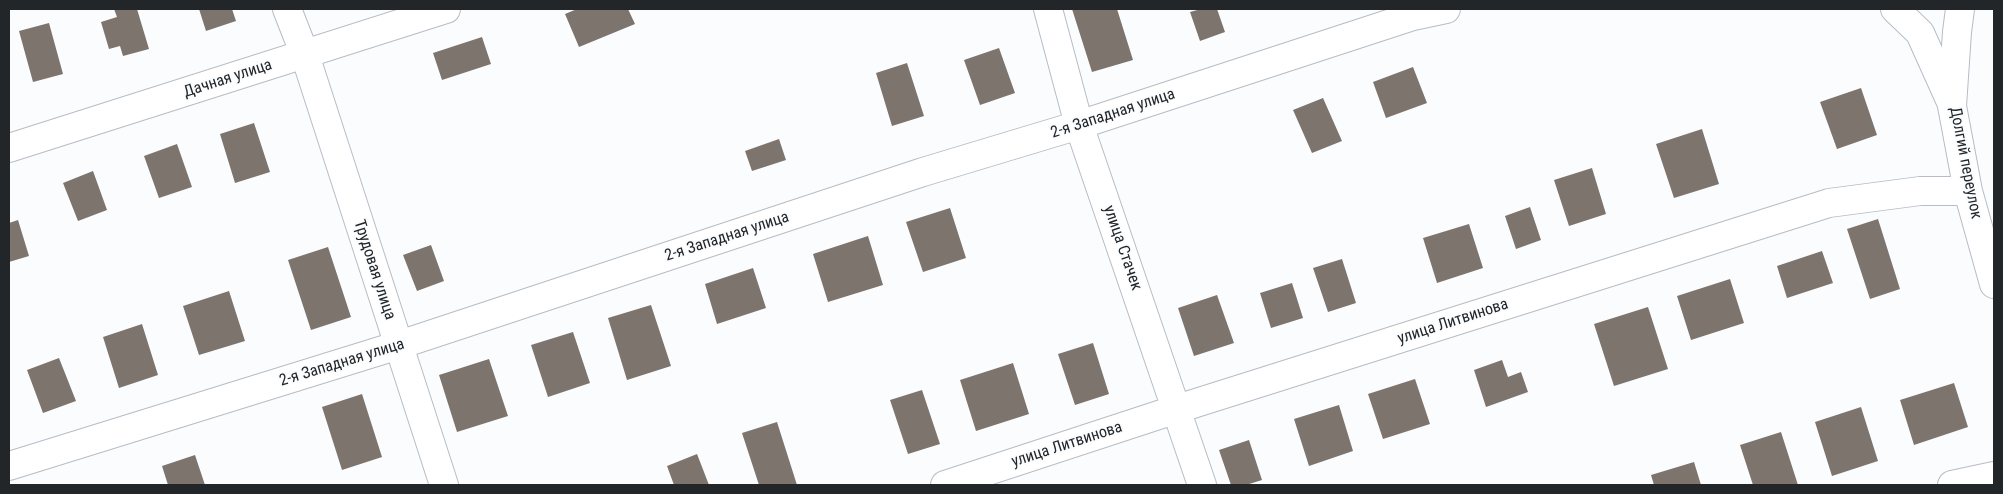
<!DOCTYPE html>
<meta charset="utf-8">
<style>
body{margin:0}
#map{position:relative;width:2003px;height:494px;overflow:hidden;background:#fafcfe;font-family:"Roboto Condensed",sans-serif}
canvas{display:block}
.frame{position:absolute;inset:0;border:10px solid #232629;pointer-events:none}
</style>
<div id="map">
<canvas width="2003" height="494"></canvas>
<div class="frame"></div>
</div>
<script>
const context = document.querySelector('canvas').getContext('2d');
context.lineJoin = 'round';
function paint(path, color) { context.fillStyle = color; context.fill(path, 'evenodd'); }
function strokePath(path, color, width, dash) { context.strokeStyle = color; context.lineWidth = width; context.lineCap = dash ? 'butt' : 'round'; context.setLineDash(dash || []); context.stroke(path); }
function write(font, color, halo, rows, align = 'center') {
  context.font = font + ' "Roboto Condensed",sans-serif'; context.lineWidth = 4; context.setLineDash([]); context.textBaseline = 'middle'; context.strokeStyle = halo; context.fillStyle = color; for (const [text, x, y, turn = 0] of rows) {
    context.save(); context.translate(x, y); context.rotate((+turn || 0) * Math.PI / 180); context.textAlign = isNaN(turn) ? turn : align; if (halo) context.strokeText(text, 0, 0); context.fillText(text, 0, 0); context.restore();
  }
}
const building = new Path2D(`
 M114,9H137L149,49L123,56L120,46L109,49L101,22L117,17Z
 M199,9H232L236,21L206,31Z
 M577,9H628L635,24L579,47L565,14Z
 M1072,9H1117L1133,60L1092,72Z
 M1201,9H1217L1225,32L1200,41L1190,12Z
 M49,23L63,74L33,82L19,31Z
 M482,37L491,64L442,80L433,53Z
 M999,48L1015,93L980,105L964,60Z
 M907,63L924,116L892,126L876,73Z
 M1413,67L1427,103L1386,118L1373,82Z
 M1861,88L1877,135L1837,149L1820,102Z
 M1323,98L1342,141L1312,153L1293,110Z
 M254,123L270,172L235,183L220,134Z
 M1702,129L1719,184L1674,198L1656,144Z
 M779,139L786,160L752,171L745,151Z
 M177,144L192,187L159,198L144,156Z
 M1592,168L1606,214L1569,226L1554,180Z
 M93,171L107,210L78,221L63,183Z
 M1530,207L1541,240L1516,249L1505,216Z
 M950,208L966,258L923,272L906,222Z
 M1878,219L1900,289L1870,299L1847,229Z
 M18,220L29,256L9,262V223Z
 M1469,224L1483,268L1437,283L1423,238Z
 M868,236L883,285L828,302L813,254Z
 M431,245L444,281L417,291L403,255Z
 M328,247L351,317L311,330L288,260Z
 M1822,251L1833,283L1787,298L1777,266Z
 M1342,259L1356,303L1328,312L1313,268Z
 M753,268L766,308L717,324L705,284Z
 M1730,279L1744,323L1691,340L1677,296Z
 M1292,283L1303,318L1271,328L1260,293Z
 M229,291L245,341L199,355L183,306Z
 M1217,295L1234,343L1194,356L1178,308Z
 M651,305L671,366L627,380L608,318Z
 M1648,307L1668,369L1614,386L1594,324Z
 M142,324L158,375L119,388L103,337Z
 M573,332L590,383L548,397L531,345Z
 M1093,343L1109,394L1075,405L1058,354Z
 M59,358L76,401L43,413L27,370Z
 M489,359L508,416L457,432L439,375Z
 M1502,360L1508,377L1521,372L1528,392L1486,407L1474,370Z
 M1013,363L1029,414L976,431L960,380Z
 M1415,379L1430,424L1383,439L1368,394Z
 M1954,383L1968,427L1914,445L1900,400Z
 M922,390L940,444L908,454L890,400Z
 M362,394L382,457L342,470L322,407Z
 M1339,405L1353,451L1309,466L1294,419Z
 M1861,407L1878,461L1832,476L1815,422Z
 M777,422L797,485H759L742,433Z
 M1781,432L1798,485H1753L1740,445Z
 M1249,440L1262,480L1246,485H1231L1219,450Z
 M697,454L709,485H674L667,466Z
 M195,455L205,485H168L162,466Z
 M1694,462L1701,485H1654L1651,475Z`);
const minor = new Path2D(`
 M287,9L305,55L444,485
 M1048,9L1079,125L1202,485
 M1895,9L1920,33L1951,102
 M1960,9L1957,32L1952,106L1968,191L1994,284
 M9,148L446,9
 M9,466L399,345L923,172L1079,125L1413,16L1446,9
 M945,485L1177,409L1829,203L1920,191H1968
 M1952,485L1994,476`);
const streetNames = [
 ["Дачная улица",228,79,-18],
 ["2-я Западная улица",1113,114,-18],
 ["Долгий переулок",1965,163,79],
 ["2-я Западная улица",727,237,-18],
 ["улица Стачек",1122,248,71],
 ["Трудовая улица",374,270,72],
 ["улица Литвинова",1453,322,-18],
 ["2-я Западная улица",342,363,-17],
 ["улица Литвинова",1067,445,-18]
];
paint(building, '#7d746e');
strokePath(minor, '#b6bdc6', 30);
strokePath(minor, '#fff', 28);
write('16px', '#232629', '#fafcfe', streetNames);
</script>
